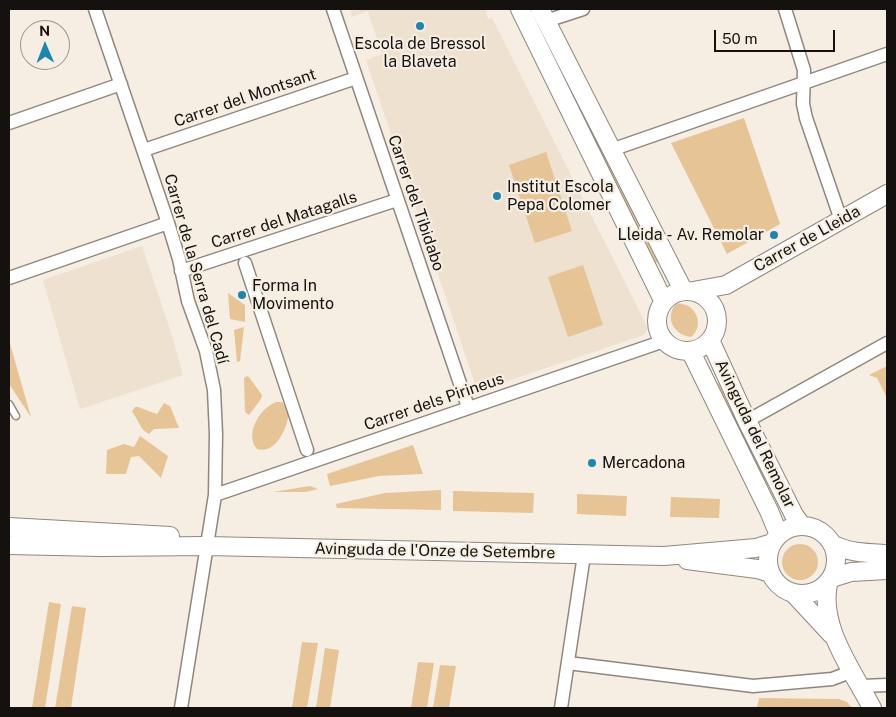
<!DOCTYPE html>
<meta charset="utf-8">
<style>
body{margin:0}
#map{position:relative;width:896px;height:717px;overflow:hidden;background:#f6eee3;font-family:"Public Sans",sans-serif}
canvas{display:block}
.frame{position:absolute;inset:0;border:10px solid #14110e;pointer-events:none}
.north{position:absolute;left:20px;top:20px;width:50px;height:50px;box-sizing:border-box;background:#f6eee3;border:1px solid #9c968e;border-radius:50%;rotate:359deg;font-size:14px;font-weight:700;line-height:20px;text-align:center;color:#14110e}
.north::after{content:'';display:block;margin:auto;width:18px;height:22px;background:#1d86ae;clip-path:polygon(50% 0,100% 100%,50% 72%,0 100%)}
.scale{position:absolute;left:714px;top:30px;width:121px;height:22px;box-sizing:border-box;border:2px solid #14110e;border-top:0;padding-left:6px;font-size:15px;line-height:18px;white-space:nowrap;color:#14110e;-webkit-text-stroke:4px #f6eee3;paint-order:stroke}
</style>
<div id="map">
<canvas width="896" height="717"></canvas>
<div class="frame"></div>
<div class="north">N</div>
<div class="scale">50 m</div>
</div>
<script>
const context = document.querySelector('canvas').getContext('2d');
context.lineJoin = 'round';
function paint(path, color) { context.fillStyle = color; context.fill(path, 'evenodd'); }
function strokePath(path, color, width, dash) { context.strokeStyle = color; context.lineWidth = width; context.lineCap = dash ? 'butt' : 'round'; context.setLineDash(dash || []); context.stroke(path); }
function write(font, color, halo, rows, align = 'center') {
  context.font = font + ' "Public Sans",sans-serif'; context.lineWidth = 4.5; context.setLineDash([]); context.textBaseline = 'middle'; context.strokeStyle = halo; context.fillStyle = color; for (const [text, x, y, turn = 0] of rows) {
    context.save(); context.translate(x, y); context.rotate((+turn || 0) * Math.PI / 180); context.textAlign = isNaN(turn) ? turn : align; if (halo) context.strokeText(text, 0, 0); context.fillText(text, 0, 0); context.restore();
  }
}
const built = new Path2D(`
 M350,9H485L488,19L492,18L648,328L644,335L484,389L475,384L366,60L382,54L368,11L352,17Z
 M142,246L171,332L183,375L80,409L43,280Z`);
const green = new Path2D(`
 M525,9H531L593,133L588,135Z
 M744,118L780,224L727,254L671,143Z
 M599,145L658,262L653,264L594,147Z
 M546,152L572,231L535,243L509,165Z
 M583,265L603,325L568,337L548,277Z
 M228,293L245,305V322L230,319Z
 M676,304C695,301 706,325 691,337C674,335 664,318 676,304Z
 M244,327L240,361L237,362L234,330Z
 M9,340L31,417L9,384Z
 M887,366V398L877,378L869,375Z
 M247,376L249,377L262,395L261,399L249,415L245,412L244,378Z
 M719,383L770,485L766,486L715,385Z
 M276,402H282L289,411C288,427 276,455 257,449C244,434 260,408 276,402Z
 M164,403L170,406L179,428L154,429L149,434L143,430L132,411L135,407H138L157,414Z
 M140,436L168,456L161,478L139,456L131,457L126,474H106L107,450L124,444L134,447Z
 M413,445L423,474L379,476L330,486L327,474Z
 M310,486L318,489L306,492H273Z
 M441,490V510L337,508L336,504L385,493Z
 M453,491L534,493L533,513L453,511Z
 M577,494L627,496L626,516L577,514Z
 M671,497L720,499L719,518L670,517Z
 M782 562a18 18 0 1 1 36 0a18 18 0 1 1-36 0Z
 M49,602L61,604L45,708H32Z
 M72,606L86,608L71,708H55Z
 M302,642L318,643L307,708H292Z
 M325,648L339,650L330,708H316Z
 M418,662L434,663L427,708H411Z
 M440,665L456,666L449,708H433Z
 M759,698L839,699L847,702L852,708H757Z`);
const lane = new Path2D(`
 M9,404L16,416`);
const street = new Path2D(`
 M95,9L168,223L179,259L188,301L206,351L214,390L216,434L215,495L181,708
 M333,9L468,407
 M785,9L804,70L803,104L806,118L841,220
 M546,21L583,9
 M9,123L121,84
 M144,150L356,78
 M611,150L887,54
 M245,263L307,450
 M181,271L397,200
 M9,278L168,223
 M747,421L887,343
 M215,495L664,341
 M568,663L753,686L832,679L853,671
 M861,686L887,685
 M561,708L584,555`);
const secondary = new Path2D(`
 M520,9L663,300
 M540,9L683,290
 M657 321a30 30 0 1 1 60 0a30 30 0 1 1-60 0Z
 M693,291L726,285L887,194
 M710,340L747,421L794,515L802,526
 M691,352L769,511L779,535
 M768 560a34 34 0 1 1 68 0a34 34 0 1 1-68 0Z
 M9,527L170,536
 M832,544C849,553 868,553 887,554
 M9,545L101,547L206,546L664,556L756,548L772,543
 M687,560L757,569L770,573
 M832,578L851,572L887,570
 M828,584C819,627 853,671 872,708
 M794,594L832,635`);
const markers = [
 [420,26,5,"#1d86ae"],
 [497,196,5,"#1d86ae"],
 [774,235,5,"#1d86ae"],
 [242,295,5,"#1d86ae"],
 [592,463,5,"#1d86ae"]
];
const poiNames = [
 ["Escola de Bressol",420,44,"center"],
 ["la Blaveta",420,62,"center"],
 ["Institut Escola",507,187],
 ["Pepa Colomer",507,205],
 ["Lleida - Av. Remolar",764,235,"right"],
 ["Forma In",252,286],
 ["Movimento",252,304],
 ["Mercadona",602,463]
];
const streetNames = [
 ["Carrer del Montsant",245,98,-19],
 ["Carrer del Tibidabo",416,203,71],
 ["Carrer del Matagalls",284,220,-18],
 ["Carrer de Lleida",807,239,-29],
 ["Carrer de la Serra del Cadí",196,269,74],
 ["Carrer dels Pirineus",434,402,-19],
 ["Avinguda del Remolar",755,434,64],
 ["Avinguda de l'Onze de Setembre",435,551,1]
];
paint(built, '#eee1d0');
paint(green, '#e6c496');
strokePath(lane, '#8f877e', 9);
strokePath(street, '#8f877e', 15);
strokePath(secondary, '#8f877e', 20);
strokePath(lane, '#fff', 6);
strokePath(street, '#fff', 12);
strokePath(secondary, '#fff', 18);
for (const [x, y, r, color] of markers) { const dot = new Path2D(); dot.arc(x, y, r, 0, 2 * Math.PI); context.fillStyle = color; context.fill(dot); strokePath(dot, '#f6eee3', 2); }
write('16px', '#14110e', '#f6eee3', poiNames, 'left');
write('16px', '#14110e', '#f6eee3', streetNames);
</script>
